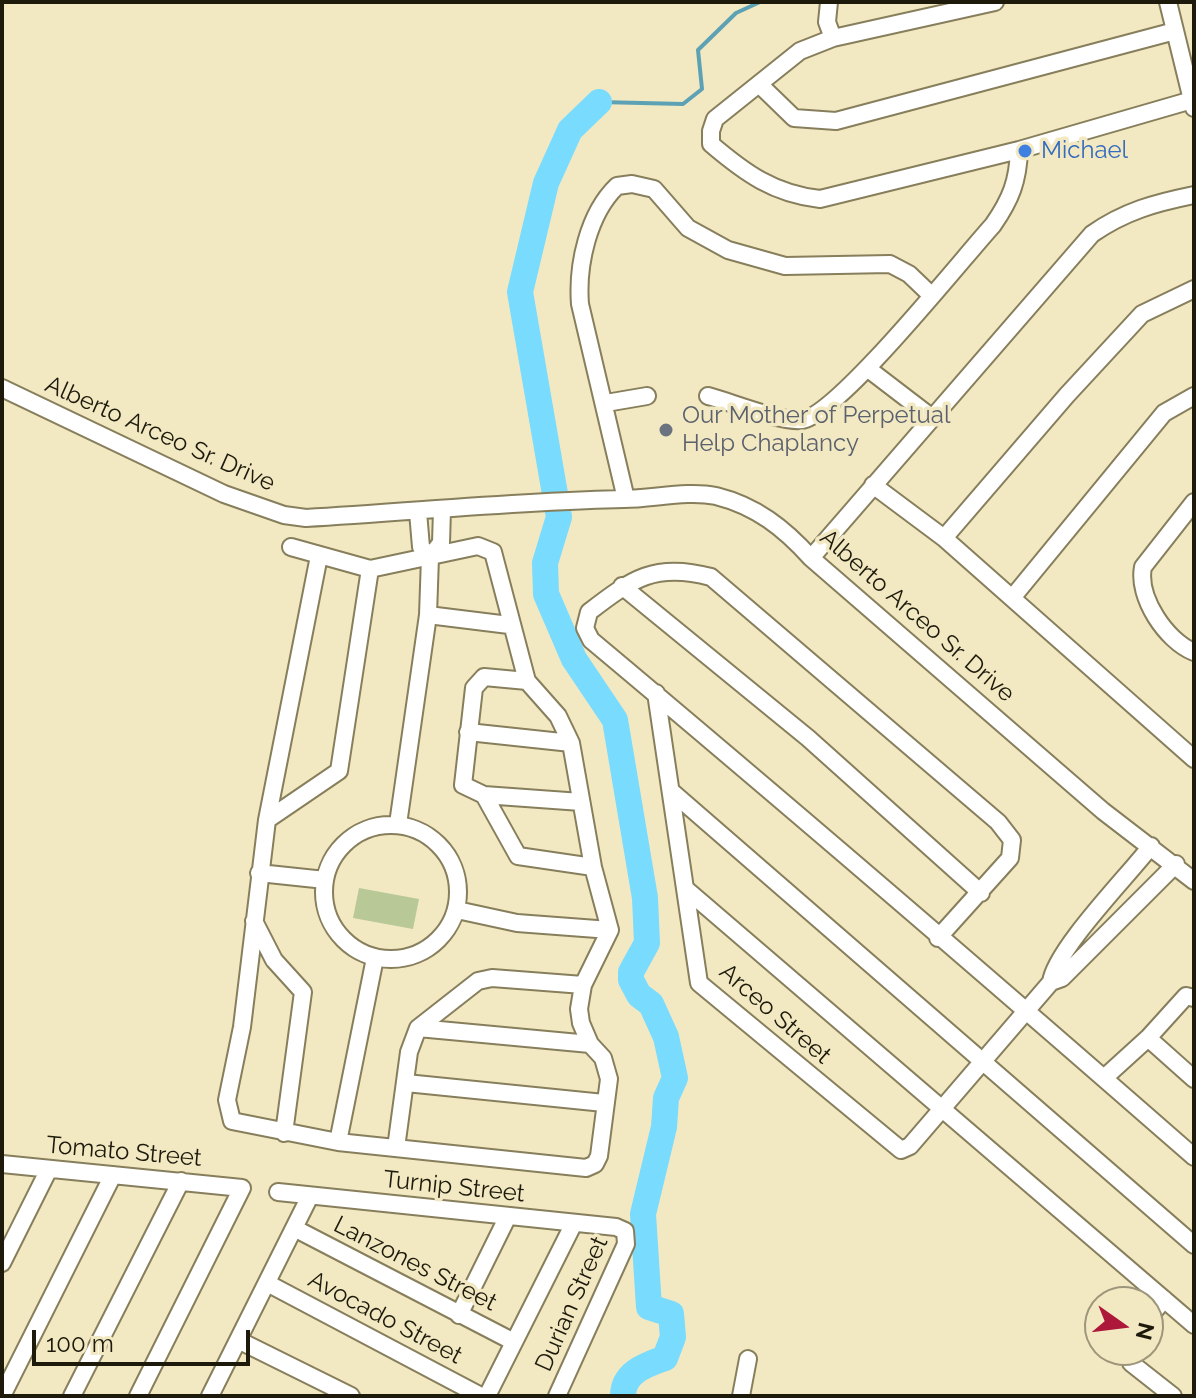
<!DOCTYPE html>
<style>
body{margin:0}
#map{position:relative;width:1196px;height:1398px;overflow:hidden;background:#f2e9c3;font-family:Raleway,sans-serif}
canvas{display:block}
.frame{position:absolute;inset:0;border:4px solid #1d1a0c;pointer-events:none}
.north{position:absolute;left:1084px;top:1286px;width:80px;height:80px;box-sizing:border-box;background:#f2e9c3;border:2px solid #9d967a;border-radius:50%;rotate:104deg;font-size:22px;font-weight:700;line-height:32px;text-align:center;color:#1d1a0c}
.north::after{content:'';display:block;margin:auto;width:28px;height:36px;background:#ac173a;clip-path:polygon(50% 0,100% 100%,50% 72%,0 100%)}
.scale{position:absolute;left:32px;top:1330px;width:218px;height:36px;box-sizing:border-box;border:4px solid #1d1a0c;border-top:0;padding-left:10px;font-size:24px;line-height:28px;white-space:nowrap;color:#1d1a0c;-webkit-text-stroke:6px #f2e9c3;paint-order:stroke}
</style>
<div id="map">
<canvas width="1196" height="1398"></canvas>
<div class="frame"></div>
<div class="north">N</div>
<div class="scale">100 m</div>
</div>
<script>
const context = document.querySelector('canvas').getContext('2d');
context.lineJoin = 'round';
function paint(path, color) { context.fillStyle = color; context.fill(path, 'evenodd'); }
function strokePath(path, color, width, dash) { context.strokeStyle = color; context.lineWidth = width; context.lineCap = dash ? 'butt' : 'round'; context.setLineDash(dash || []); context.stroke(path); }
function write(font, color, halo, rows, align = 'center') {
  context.font = font + ' Raleway,sans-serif'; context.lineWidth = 7; context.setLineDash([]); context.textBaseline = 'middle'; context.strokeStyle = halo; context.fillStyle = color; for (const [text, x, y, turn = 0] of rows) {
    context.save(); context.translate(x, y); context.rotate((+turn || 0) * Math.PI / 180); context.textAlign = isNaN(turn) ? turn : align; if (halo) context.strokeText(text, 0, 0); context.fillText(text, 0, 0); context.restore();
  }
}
const green = new Path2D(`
 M359,888L419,899L413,929L353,918Z`);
const stream = new Path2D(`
 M599,102L683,104L702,89L698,50L736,13L760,2`);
const river = new Path2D(`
 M599,102L570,130L546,183L520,292L559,517L545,563L546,594L574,659L615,720L645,898L647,943L631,972V980L639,995L651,1004L666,1037L675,1078L666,1098L664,1127L643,1214L649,1307L671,1314L673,1337L665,1358C646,1365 623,1372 623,1396`);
const minor = new Path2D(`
 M829,2L827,22L833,38
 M995,2L833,38L800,51L715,119L711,131V144C745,173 774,194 820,199L1019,150L1192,100
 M1168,2L1194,108
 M760,85L794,118L836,121L1175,31
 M867,368L931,417
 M2,388L224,494L284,515L306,518C412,512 518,501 624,499C653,499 687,490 716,496C756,506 784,528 811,558L1103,811L1194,881
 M708,396C731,402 779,422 802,420C838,415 962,259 993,225C1011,199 1018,181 1019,150
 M606,403L647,396
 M873,485L944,538L1194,759
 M626,499L580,304C577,265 588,214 617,186L632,184L654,189L688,228L728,250L785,266L890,264L909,274L931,295
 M1194,502L1143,567C1137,597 1166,641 1194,652
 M418,512L421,547L430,557
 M944,538L1067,395L1142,314L1194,289
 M291,547L370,569L478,546L493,552L527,681L558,716L571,743L593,867L610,930L583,985L579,1009L581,1023L590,1044L603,1058L609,1079L599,1156L595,1164L586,1168L338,1142L232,1121L227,1100L242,1027L267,820L319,556
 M811,558L1092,234C1125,211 1155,203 1194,195
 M622,586L808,738L981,893
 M1012,598L1164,413L1194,396
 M428,615L509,625
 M527,681L484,677L474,688L463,785L484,795L518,856L593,867
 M656,693L699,983L901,1150L910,1146L1051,982L1062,978L1176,864
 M468,732L571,743
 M671,791L1194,1245
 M484,795L581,802
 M267,820L339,771L370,569
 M398,824L428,615L430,557L441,543L442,510
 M324 892a67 67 0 1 1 134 0a67 67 0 1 1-134 0Z
 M259,873L325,880
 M687,890L1194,1325
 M457,910L517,923L610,930
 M254,921L274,960L303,992L284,1133
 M938,938L1010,858L1012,840L998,822L711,577C655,562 632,579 589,612L585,628L591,640C794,810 995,983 1194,1157
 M1051,982C1055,950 1128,876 1151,846
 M418,1028L590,1044
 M1148,1038L1194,1079
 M1104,1078L1148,1038L1186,996L1194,998
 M406,1083L604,1103
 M338,1142L375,958
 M396,1148L409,1052L418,1028L478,981L492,978L583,985
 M2,1164L242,1188L138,1396
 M278,1192L616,1227L625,1231L626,1244L557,1396
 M294,1228L514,1342
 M2,1263L49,1169
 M267,1283L481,1396
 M459,1315L508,1216
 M1148,1319L1164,1299
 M238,1340L351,1396
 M1128,1350L1131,1363L1173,1396
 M2,1396L113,1175
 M72,1396L181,1181
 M210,1396L310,1196
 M487,1396L574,1223
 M741,1396L748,1359`);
const markers = [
 [1025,151,8,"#3f7fe0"],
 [666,430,8,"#6b7280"]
];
const shopNames = [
 ["Michael",1041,151]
];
const worshipNames = [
 ["Our Mother of Perpetual",682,416],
 ["Help Chaplancy",682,444]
];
const streetNames = [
 ["Alberto Arceo Sr. Drive",160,434,24],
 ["Alberto Arceo Sr. Drive",917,616,41],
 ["Arceo Street",775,1014,41],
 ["Tomato Street",124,1152,5],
 ["Turnip Street",454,1187,6],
 ["Lanzones Street",415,1264,27],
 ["Durian Street",572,1304,-66],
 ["Avocado Street",385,1318,28]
];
paint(green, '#b9c897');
strokePath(stream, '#5da1b5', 4);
strokePath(river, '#79dbfd', 26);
strokePath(minor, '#877e5c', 20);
strokePath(minor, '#fff', 16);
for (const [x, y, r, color] of markers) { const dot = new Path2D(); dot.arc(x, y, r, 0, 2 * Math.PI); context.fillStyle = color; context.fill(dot); strokePath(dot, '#f2e9c3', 3); }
write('24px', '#366cbe', '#f2e9c3', shopNames, 'left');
write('24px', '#5b616d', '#f2e9c3', worshipNames, 'left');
write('24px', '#1d1a0c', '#f2e9c3', streetNames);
</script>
